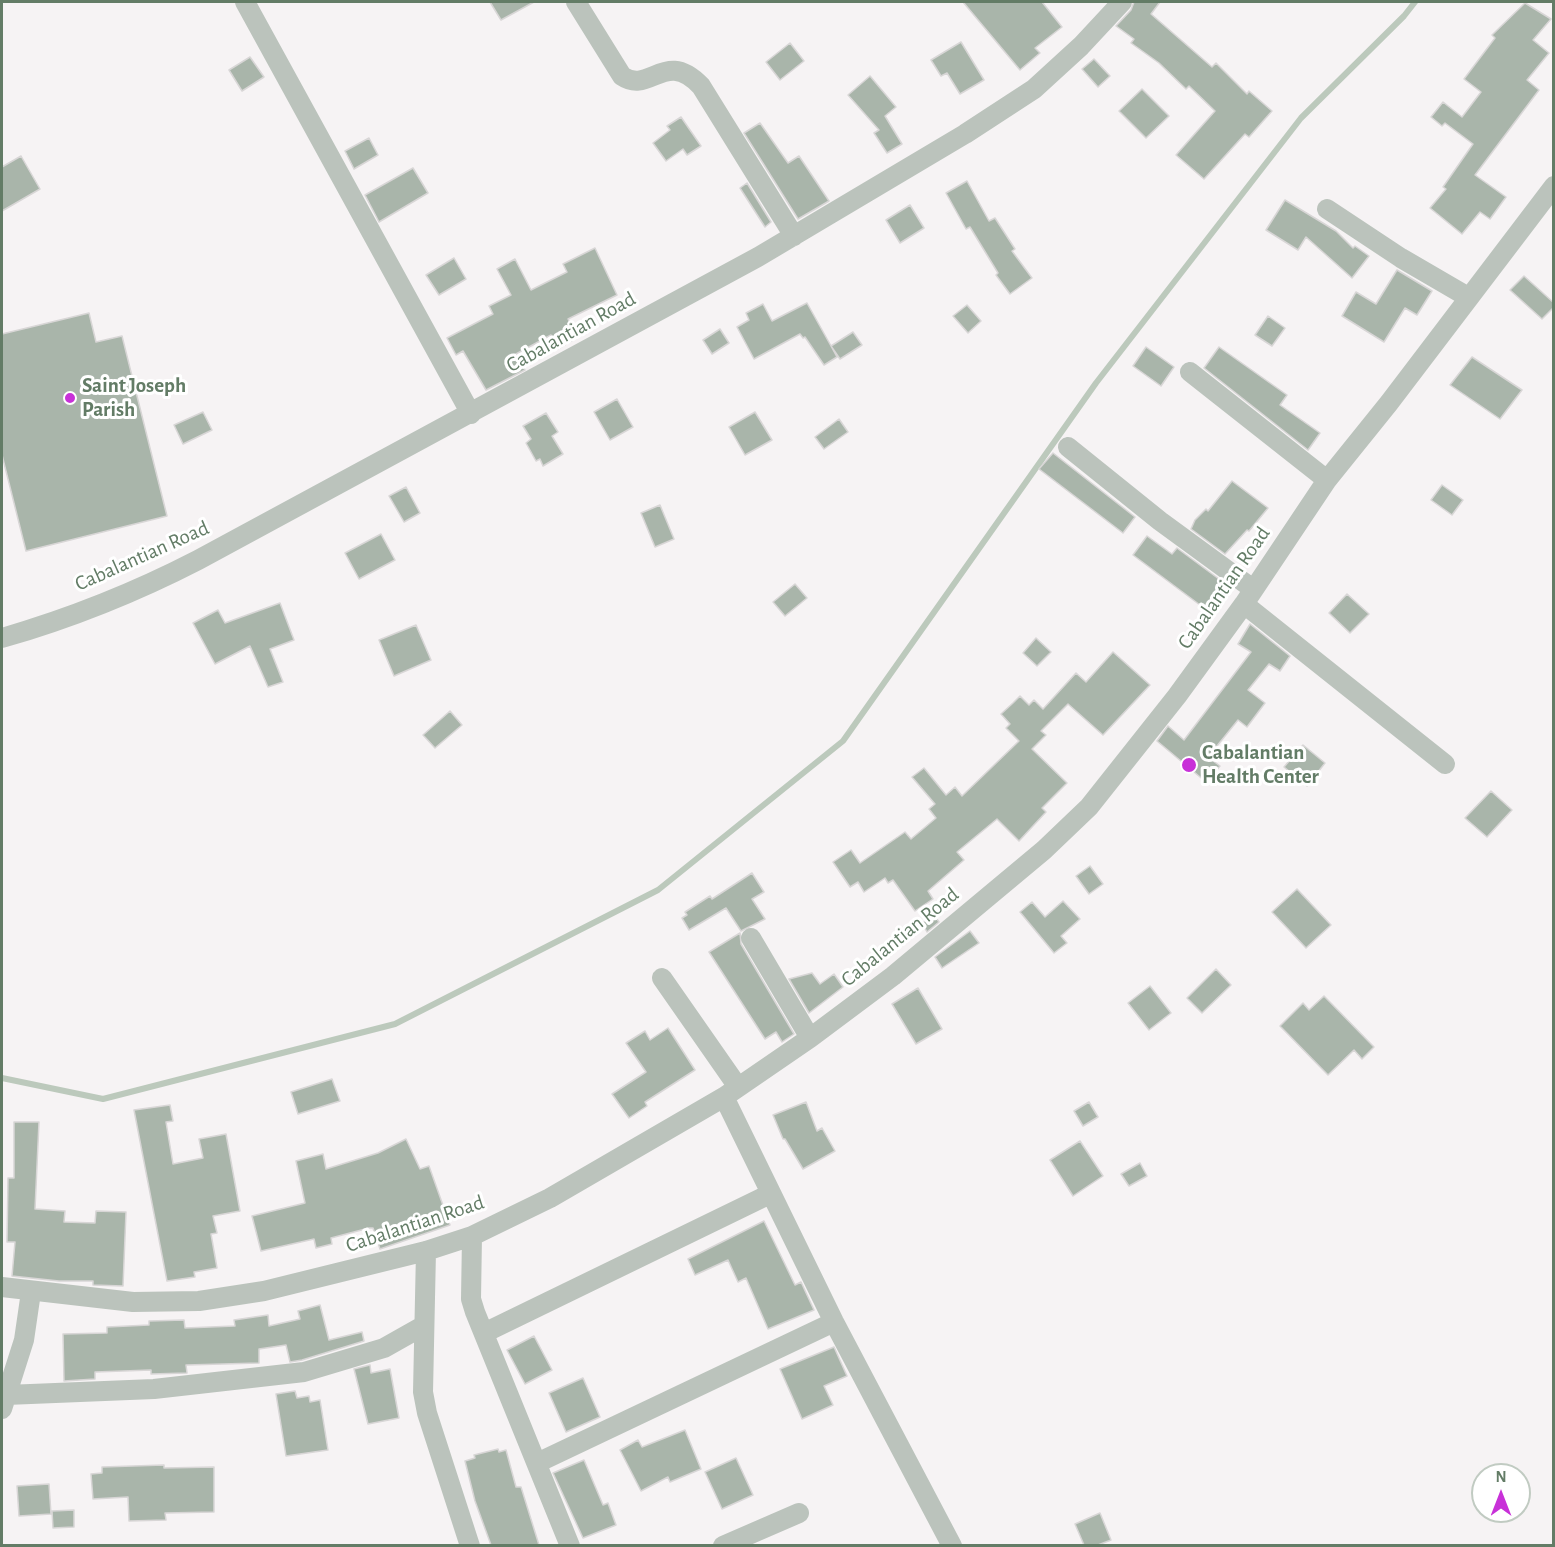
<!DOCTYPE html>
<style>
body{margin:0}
#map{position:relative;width:1555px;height:1547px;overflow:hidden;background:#f6f3f4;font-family:"Alegreya Sans",sans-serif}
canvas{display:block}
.frame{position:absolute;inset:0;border:3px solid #637c66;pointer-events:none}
.north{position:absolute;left:1471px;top:1463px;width:60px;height:60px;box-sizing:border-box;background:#fff;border:2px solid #c1cbc2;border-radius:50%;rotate:0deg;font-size:16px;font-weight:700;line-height:24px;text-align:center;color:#637c66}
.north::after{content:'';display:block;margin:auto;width:21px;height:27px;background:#c831d8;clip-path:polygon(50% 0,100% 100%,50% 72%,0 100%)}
</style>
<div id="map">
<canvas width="1555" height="1547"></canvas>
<div class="frame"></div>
<div class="north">N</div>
</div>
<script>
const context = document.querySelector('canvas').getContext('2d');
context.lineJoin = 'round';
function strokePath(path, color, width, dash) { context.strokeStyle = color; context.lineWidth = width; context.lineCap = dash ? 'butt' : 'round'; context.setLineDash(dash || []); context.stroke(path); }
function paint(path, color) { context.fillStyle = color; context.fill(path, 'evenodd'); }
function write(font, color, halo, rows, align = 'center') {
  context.font = font + ' "Alegreya Sans",sans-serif'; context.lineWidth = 6; context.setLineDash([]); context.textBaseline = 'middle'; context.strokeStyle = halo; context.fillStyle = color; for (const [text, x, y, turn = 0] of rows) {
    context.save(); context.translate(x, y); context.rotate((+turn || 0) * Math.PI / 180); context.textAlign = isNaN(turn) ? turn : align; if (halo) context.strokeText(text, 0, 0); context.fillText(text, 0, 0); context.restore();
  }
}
const stream = new Path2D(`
 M2,1078L103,1099L395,1024L658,890L843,741L1096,383L1301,118L1404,16L1415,2`);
const building = new Path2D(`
 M490,2H534L501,20Z
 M963,2H1042L1062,27L1035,48L1040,53L1020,70Z
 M1134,2H1160L1151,14L1212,67L1216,63L1247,94L1249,91L1272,111L1249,137L1245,134L1204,179L1176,155L1215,111L1189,86L1186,89L1159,63L1131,43L1134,39L1116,26L1131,10Z
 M1525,3L1551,19L1533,40L1549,53L1527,80L1539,90L1475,175L1506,197L1490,219L1480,212L1462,234L1430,208L1446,189L1443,187L1473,144L1445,123L1442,126L1431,117L1443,102L1462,117L1481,92L1464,79L1495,38L1492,35Z
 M961,42L984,80L960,94L947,73L941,76L931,60Z
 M790,43L804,61L780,80L766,62Z
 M250,57L264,77L242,91L229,70Z
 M1094,59L1110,76L1098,87L1082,69Z
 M870,76L896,107L885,116L902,144L887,153L874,133L879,130L848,95Z
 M1142,89L1169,116L1146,138L1119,111Z
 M681,117L701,146L687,155L683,149L666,161L653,143L670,130L667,126Z
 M760,123L788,163L799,156L829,201L798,219L744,133Z
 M369,138L378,155L354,169L345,151Z
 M21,156L40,189L2,211V167Z
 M413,168L428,193L379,222L365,195Z
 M967,181L989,221L995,218L1015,249L1012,251L1032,278L1010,294L996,275L998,273L970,227L966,229L946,193Z
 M747,183L771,222L765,227L740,188Z
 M1285,200L1336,231L1353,248L1355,246L1369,256L1352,278L1306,237L1298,250L1266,230Z
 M910,205L924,228L900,243L886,220Z
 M595,248L617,295L568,319L573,328L568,331L573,340L558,349L551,335L516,354L525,370L486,390L463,351L456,355L447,338L493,314L489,306L511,295L497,269L515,259L531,290L567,272L563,264Z
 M454,258L466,279L439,295L426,275Z
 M1397,270L1432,291L1417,315L1405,308L1384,342L1342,316L1356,292L1376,304Z
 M1524,276L1554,303V307L1542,319L1510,290Z
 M807,303L831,346L853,332L862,345L840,359L831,346L837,357L824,365L805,337L803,338L800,334L754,359L737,327L749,320L746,313L763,304L772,321Z
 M967,305L981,321L968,333L953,316Z
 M89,313L96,342L122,336L167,516L26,551L2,455V334Z
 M1268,316L1285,328L1272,346L1255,335Z
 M720,329L729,343L712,354L703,340Z
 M1146,347L1174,367L1161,386L1133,366Z
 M1219,347L1287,395L1280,405L1320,433L1308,450L1204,368Z
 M1472,357L1522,390L1500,419L1450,385Z
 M617,399L633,427L610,440L594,412Z
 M203,412L212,430L183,444L174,425Z
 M755,412L772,440L745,455L729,427Z
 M546,413L558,432L552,436L563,454L543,466L540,459L536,461L526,443L531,439L523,426Z
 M839,419L848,432L824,449L815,437Z
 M1053,453L1135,517L1123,533L1039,469Z
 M1232,481L1268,508L1249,531L1247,530L1225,554L1191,529L1195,520L1206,509L1208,511Z
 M1442,485L1463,500L1452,515L1431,500Z
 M406,487L420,513L404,522L389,496Z
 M660,505L674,539L655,547L641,513Z
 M381,534L395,560L359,579L345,553Z
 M1147,536L1172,554L1177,548L1227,585L1208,611L1133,555Z
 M795,584L807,598L785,616L773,602Z
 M1347,594L1369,614L1350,633L1329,613Z
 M280,603L294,640L270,649L283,682L268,687L250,646L215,664L193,623L218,610L225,623Z
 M1250,624L1290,656L1280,671L1269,664L1248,690L1265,703L1247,727L1238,720L1208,757L1220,766L1206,782L1157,741L1168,726L1184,740L1251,652L1238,644Z
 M416,625L431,660L394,676L379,640Z
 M1036,638L1051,652L1037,666L1023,653Z
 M1113,652L1150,685L1103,735L1068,704L1041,731L1046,735L1032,749L1067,783L1042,808L1046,812L1019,841L997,819L957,852L964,860L928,891L933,899L915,911L893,880L888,883L885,878L864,892L858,882L850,887L833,862L851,850L860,863L905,832L911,839L936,818L929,809L935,804L912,777L924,768L946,795L955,787L962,796L1019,741L1006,728L1010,724L1001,714L1013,703L1020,696L1029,705L1034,700L1043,709L1076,673L1086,682Z
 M450,711L462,725L435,748L423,735Z
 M1303,745L1325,763L1307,786L1284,767Z
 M1491,791L1512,810L1487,837L1465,818Z
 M1090,866L1103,884L1089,894L1076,876Z
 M752,873L764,892L752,899L765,919L741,931L726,908L689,930L682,918L687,915L685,912L710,896L712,899Z
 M1297,889L1331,925L1306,948L1272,912Z
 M1063,901L1080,919L1061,936L1067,943L1054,953L1020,912L1032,902L1045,917Z
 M934,915L939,922L927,932L922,923Z
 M970,931L979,943L942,968L935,957Z
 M740,933L741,944L794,1034L782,1042L776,1032L765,1039L709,952Z
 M1216,969L1231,985L1202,1013L1187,998Z
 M812,973L820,984L834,974L843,987L809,1013L789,979Z
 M1150,986L1171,1013L1149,1030L1128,1003Z
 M918,988L942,1029L916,1044L892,1004Z
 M1324,996L1374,1047L1362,1059L1354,1050L1328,1075L1280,1026L1303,1003L1309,1010Z
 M668,1028L695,1070L645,1102L647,1106L629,1118L612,1094L646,1072L626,1043L645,1031L650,1040Z
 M332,1079L340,1101L298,1114L291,1092Z
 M806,1102L817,1131L822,1128L835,1151L803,1169L785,1139H783L773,1115Z
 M1089,1102L1098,1117L1083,1126L1074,1111Z
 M170,1105L173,1121L166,1122L173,1164L203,1158L199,1139L226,1134L240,1211L213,1216L217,1233L211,1234L217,1268L194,1272L195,1277L167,1281L134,1110Z
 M14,1122H39L35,1209L65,1211L64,1222L95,1223L96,1211L126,1212L123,1286L93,1285V1281H59L12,1276L15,1242H7L8,1178H14Z
 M406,1139L420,1169L429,1166L450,1225L380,1249L373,1228H369L331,1238L332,1244L316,1248L314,1239L261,1251L252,1216L305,1203L296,1161L323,1154L326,1169L378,1153Z
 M1080,1141L1103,1176L1073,1196L1050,1160Z
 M1140,1163L1147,1176L1129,1186L1121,1174Z
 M764,1221L795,1285L801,1282L814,1310L768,1329L746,1278L738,1282L728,1260L695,1275L688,1259Z
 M320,1305L329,1340L362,1332L364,1341L302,1360L290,1362L286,1345L259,1349V1363L186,1365L187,1373L151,1374V1370L95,1372V1379L64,1381L63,1334L107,1333V1327L149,1325V1321L184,1320L185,1328L235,1326L234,1320L268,1315L269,1326L300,1319L298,1311Z
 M534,1336L552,1370L525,1384L507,1350Z
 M834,1347L847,1376L824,1386L833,1405L802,1419L780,1369Z
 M370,1365L371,1373L390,1369L399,1418L368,1424L354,1369Z
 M583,1378L600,1417L566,1432L549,1393Z
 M295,1391L297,1398L309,1396L310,1402L320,1400L328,1450L286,1456L276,1394Z
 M685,1430L701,1469L670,1482L668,1477L641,1491L620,1450L638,1440L642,1447Z
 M498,1449L499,1452L506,1450L516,1487H521L539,1545H491L475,1501L465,1461L475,1458L474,1455Z
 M736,1458L753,1495L722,1509L705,1472Z
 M584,1460L603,1505L608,1503L616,1525L583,1538L553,1473Z
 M164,1465V1468L214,1467V1512L165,1513L166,1520L129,1521L128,1497L93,1499L91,1474L102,1473V1467Z
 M49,1484L51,1514L19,1516L17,1486Z
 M74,1510V1527L53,1528L52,1511Z
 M1100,1513L1111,1540L1098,1545H1084L1075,1524Z`);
const minor = new Path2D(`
 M245,2L471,414
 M576,2L622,76C650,95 665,48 701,86L794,236
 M1327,209L1401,258L1468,297
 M1190,372L1327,480
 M1068,447L1160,521L1253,589
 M1244,604L1445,764
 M2,638C68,619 136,592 198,560L758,257L965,134L1034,89L1081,46L1122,2
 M751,938L810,1038
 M662,978L738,1087
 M724,1097L834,1322L952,1546
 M472,1236L471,1299L475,1312L570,1546
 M426,1251L423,1392L427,1413L470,1546
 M2,1287L133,1302L199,1301L264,1291L426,1251L472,1236L550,1198L724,1097L810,1038L893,976L1044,850L1089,807L1177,696L1244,604L1327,480L1389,403L1554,186
 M484,1333L770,1194
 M6,1395L154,1389L304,1372L384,1348L423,1326
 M2,1409L24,1340L31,1292
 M537,1463L834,1322
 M723,1546L799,1513`);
const markers = [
 [70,398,6,"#c831d8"],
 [1189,765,8,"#c831d8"]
];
const streetNames = [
 ["Cabalantian Road",571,332,-29],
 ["Cabalantian Road",142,556,-24],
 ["Cabalantian Road",1224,588,-55],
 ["Cabalantian Road",900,937,-39],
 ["Cabalantian Road",415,1224,-18]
];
const poiNames = [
 ["Saint Joseph",82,386],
 ["Parish",82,410],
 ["Cabalantian",1202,753],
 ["Health Center",1202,777]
];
strokePath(stream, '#bcc9bc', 6);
paint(building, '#a9b5aa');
strokePath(building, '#d8d6d6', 1.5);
strokePath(minor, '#bbc3bc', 20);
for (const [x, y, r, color] of markers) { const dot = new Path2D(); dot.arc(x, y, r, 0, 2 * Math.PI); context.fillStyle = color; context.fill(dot); strokePath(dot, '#fff', 2); }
write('21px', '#637c66', '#fff', streetNames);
write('bold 21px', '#637c66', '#fff', poiNames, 'left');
</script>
